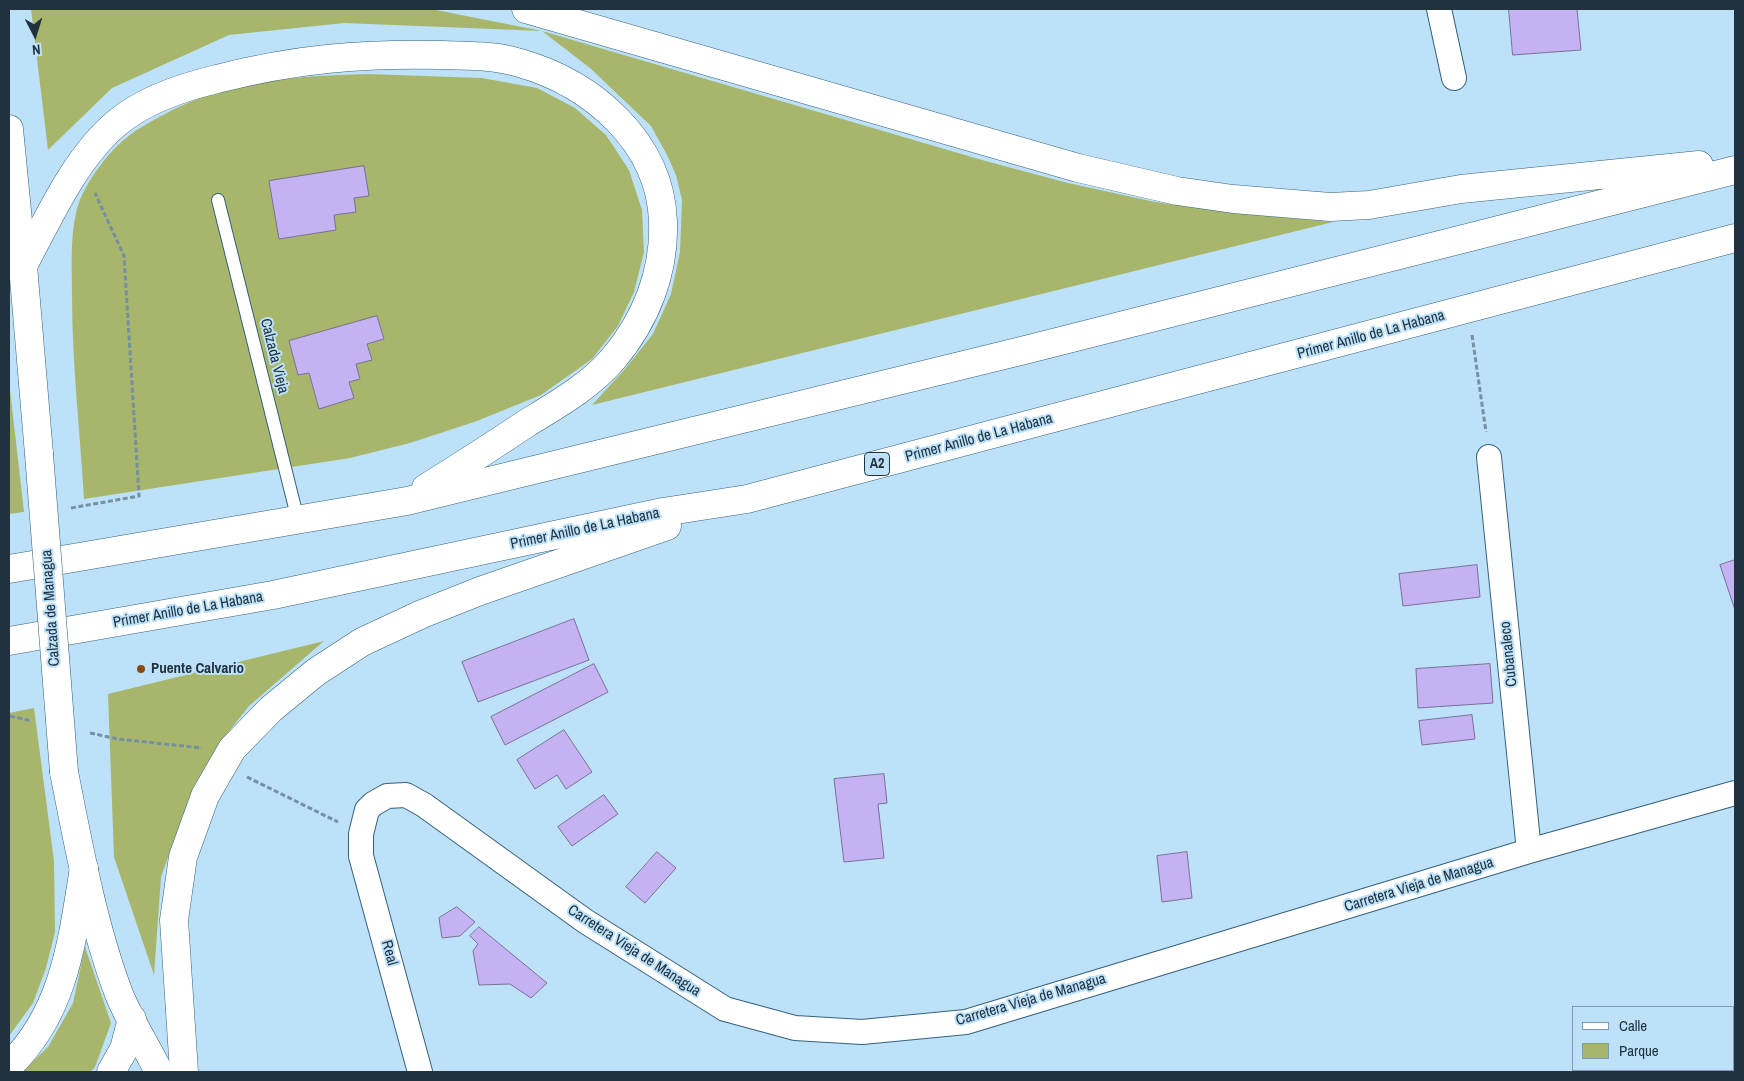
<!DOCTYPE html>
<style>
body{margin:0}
#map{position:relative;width:1744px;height:1081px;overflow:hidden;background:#bce1f9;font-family:"Archivo Narrow",sans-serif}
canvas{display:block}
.frame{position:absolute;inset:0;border:10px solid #20323e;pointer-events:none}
.legend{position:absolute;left:1572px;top:1006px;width:162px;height:65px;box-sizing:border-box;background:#bce1f9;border:1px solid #7e9bae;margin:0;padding:6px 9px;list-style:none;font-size:15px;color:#20323e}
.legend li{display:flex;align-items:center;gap:10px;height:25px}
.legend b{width:25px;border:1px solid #7e9bae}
.north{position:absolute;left:10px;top:10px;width:50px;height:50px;-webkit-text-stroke:4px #bce1f9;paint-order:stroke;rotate:175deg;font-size:14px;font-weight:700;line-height:20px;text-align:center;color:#20323e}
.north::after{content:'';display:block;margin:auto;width:18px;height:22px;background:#20323e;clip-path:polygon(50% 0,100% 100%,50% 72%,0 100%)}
</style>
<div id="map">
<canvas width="1744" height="1081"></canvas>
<div class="frame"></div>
<ul class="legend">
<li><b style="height:6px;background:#fff"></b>Calle</li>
<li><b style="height:14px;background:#a8b66c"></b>Parque</li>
</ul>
<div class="north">N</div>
</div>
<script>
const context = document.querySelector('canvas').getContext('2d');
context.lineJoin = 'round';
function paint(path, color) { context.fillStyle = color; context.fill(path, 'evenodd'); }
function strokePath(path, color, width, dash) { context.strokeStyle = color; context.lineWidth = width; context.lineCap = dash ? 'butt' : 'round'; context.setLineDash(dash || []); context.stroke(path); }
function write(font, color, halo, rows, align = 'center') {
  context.font = font + ' "Archivo Narrow",sans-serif'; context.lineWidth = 4; context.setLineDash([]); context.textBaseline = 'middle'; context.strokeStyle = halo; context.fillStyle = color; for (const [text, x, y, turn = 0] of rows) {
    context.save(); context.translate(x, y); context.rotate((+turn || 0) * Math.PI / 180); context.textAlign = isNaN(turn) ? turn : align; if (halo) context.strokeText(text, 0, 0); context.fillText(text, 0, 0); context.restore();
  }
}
const green = new Path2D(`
 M31,9H431L542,31L982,160L1068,183L1155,202L1245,214L1333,222L592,405L625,369L653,334L671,294L680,252L682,200L676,175L667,155L651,126L590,68L542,31L344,23L229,35L112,88L48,150Z
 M368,74L482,78L537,88L575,108L606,135L629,170L642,210L644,252L634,292L618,326L592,359L541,395L477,421L410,443L350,458L84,499C80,431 72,363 72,296C72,268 70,240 76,213C79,197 90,179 100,166C119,140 135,130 163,115C227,80 297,76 368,74Z
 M9,381L24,512L9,514Z
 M324,641L249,706L219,744L194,786L161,877L154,975L114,857L108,694Z
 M34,708L54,861L55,932L46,968L33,1003L9,1036V713Z
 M85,947L111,1023L95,1067L90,1072H22L48,1047L73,1003Z`);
const building = new Path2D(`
 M1509,9H1577L1581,50L1513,55Z
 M364,166L369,196L354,198L356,212L334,215L336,230L279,239L269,181Z
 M377,316L384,339L367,344L372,360L356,364L360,379L349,382L354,398L319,409L309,373L298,375L289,341Z
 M1735,560V610L1720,565Z
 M1477,565L1480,597L1403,606L1399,574Z
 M574,619L589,660L478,702L462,662Z
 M594,664L608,692L505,745L491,717Z
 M1490,664L1493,703L1418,708L1416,669Z
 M1472,715L1475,739L1422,745L1419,721Z
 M564,730L592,772L566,789L557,775L535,789L517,760Z
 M884,774L887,803L878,804L884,858L844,862L834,779Z
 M604,795L618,814L572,846L558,827Z
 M657,852L676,868L645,903L626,887Z
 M1187,852L1192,898L1162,902L1157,856Z
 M457,907L475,922L460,936L442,938L439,918Z
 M479,927L547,983L531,998L510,984L479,985L473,951L478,944L470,936Z`);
const path = new Path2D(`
 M1472,335L1486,432
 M71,508L139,496L124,256L95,193
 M10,716L32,721
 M90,733L118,739L202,748
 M247,777L338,822`);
const lane = new Path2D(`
 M218,200L298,520`);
const street = new Path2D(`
 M1439,9L1454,78
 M1489,457L1529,851
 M420,1072L361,856V834L367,810L373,804L387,796L406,795L424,805L585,921L725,1009L795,1028L862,1032L966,1022L1529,851L1735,793`);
const secondary = new Path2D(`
 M9,129L22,262`);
const primary = new Path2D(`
 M23,266L39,454
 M64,772C78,843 93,926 119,994C130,1021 146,1046 159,1072`);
const highway = new Path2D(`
 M526,9L1078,168L1177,191L1233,199L1330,207L1369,205L1461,189L1699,165
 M9,234L23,266
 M23,266C48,219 76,156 118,122C146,99 183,87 217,79C294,59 364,53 443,55C469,56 495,55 520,63C593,84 660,142 663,221C665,272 646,320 613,359C590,386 558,404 527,423C494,445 460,467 426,488
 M9,569L407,501L1025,350L1735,170
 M9,641L273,595L663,512L747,499L1735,238
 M9,1066C65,1012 72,941 84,868
 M111,1072L124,1049L132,1019
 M184,1072L174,920L183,857L205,796L232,749L271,709L316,672L362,642L422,614L480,591L667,526`);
const primaryBridge = new Path2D(`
 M39,454L64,772`);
const markers = [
 [141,669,5,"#884a0d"]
];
const shields = [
 [877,464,25]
];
const shieldNames = [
 ["A2",877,464]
];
const streetNames = [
 ["Primer Anillo de La Habana",1371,335,-15],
 ["Calzada Vieja",274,356,76],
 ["Primer Anillo de La Habana",979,438,-15],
 ["Primer Anillo de La Habana",585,529,-12],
 ["Calzada de Managua",51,608,-94],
 ["Primer Anillo de La Habana",188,610,-10],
 ["Cubanaleco",1509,654,-96],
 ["Carretera Vieja de Managua",1419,885,-17],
 ["Carretera Vieja de Managua",634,951,33],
 ["Real",389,953,75],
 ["Carretera Vieja de Managua",1031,1000,-16]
];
const poiNames = [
 ["Puente Calvario",151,669]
];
paint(green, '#a8b66c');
paint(building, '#c4b2f2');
strokePath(building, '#7b6f98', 1);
strokePath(lane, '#36617b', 14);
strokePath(street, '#36617b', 26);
strokePath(secondary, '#36617b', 29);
strokePath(primary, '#36617b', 29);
strokePath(highway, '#36617b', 29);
strokePath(path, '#7490a2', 3, [5, 2.5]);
strokePath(lane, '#fff', 12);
strokePath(street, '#fff', 24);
strokePath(secondary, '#fff', 28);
strokePath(primary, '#fff', 28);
strokePath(highway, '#fff', 28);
strokePath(primaryBridge, '#36617b', 29, []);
strokePath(primaryBridge, '#fff', 28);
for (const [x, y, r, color] of markers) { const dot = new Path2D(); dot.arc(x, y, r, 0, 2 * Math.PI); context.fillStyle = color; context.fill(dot); strokePath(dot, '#bce1f9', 2); }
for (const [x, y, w] of shields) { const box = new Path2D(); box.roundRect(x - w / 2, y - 11.5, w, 23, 4); context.fillStyle = '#bce1f9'; context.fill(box); strokePath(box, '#20323e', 1); }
write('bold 14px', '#20323e', null, shieldNames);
write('15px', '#20323e', '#bce1f9', streetNames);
write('bold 15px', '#20323e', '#bce1f9', poiNames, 'left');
</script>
